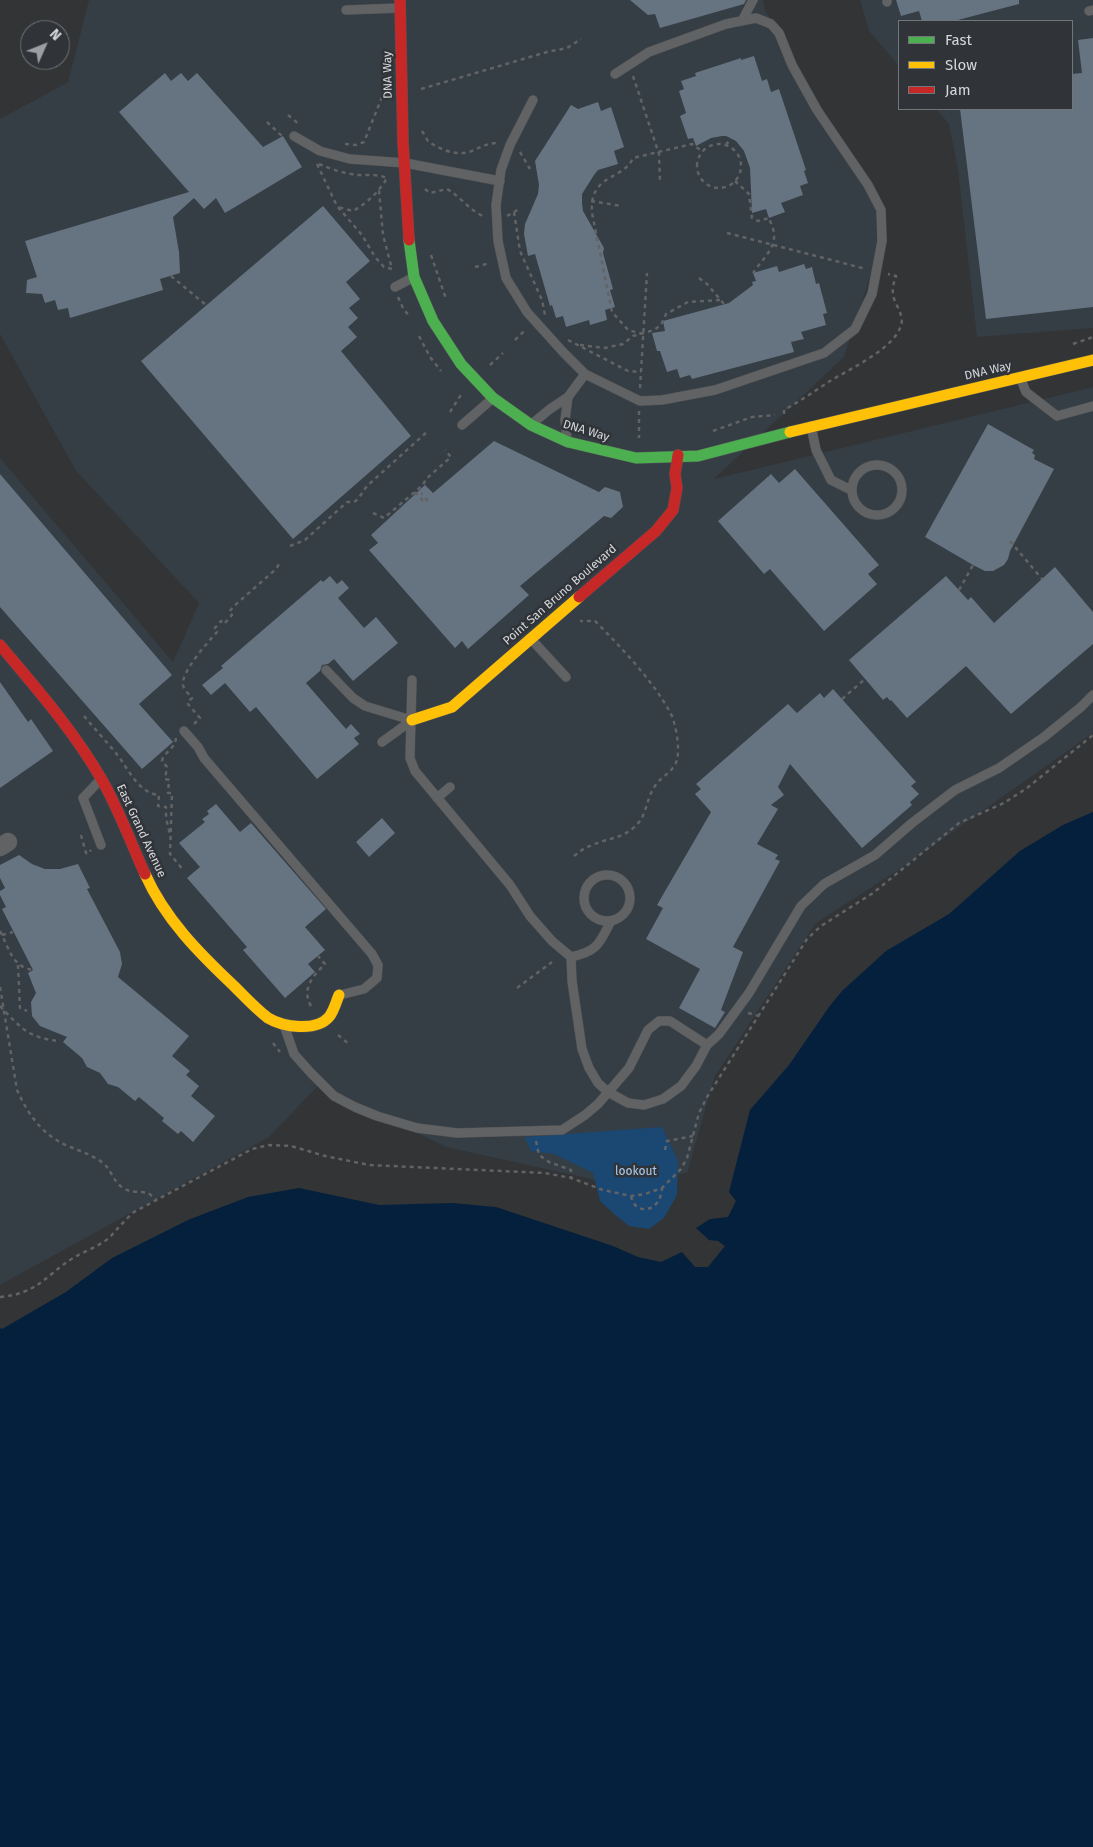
<!DOCTYPE html>
<style>
body{margin:0}
#map{position:relative;width:1093px;height:1847px;overflow:hidden;background:#323436;font-family:"Fira Sans",sans-serif}
canvas{display:block}
.legend{position:absolute;left:898px;top:20px;width:175px;height:90px;box-sizing:border-box;background:#303438;border:1px solid #727679;margin:0;padding:6px 9px;list-style:none;font-size:15px;color:#d5d8db}
.legend li{display:flex;align-items:center;gap:10px;height:25px}
.legend b{width:25px;border:1px solid #727679}
.north{position:absolute;left:20px;top:20px;width:50px;height:50px;box-sizing:border-box;background:#303438;border:1px solid #727679;border-radius:50%;rotate:46deg;font-size:14px;font-weight:700;line-height:20px;text-align:center;color:#d5d8db}
.north::after{content:'';display:block;margin:auto;width:18px;height:22px;background:#9c9fa1;clip-path:polygon(50% 0,100% 100%,50% 72%,0 100%)}
</style>
<div id="map">
<canvas width="1093" height="1847"></canvas>
<ul class="legend">
<li><b style="height:6px;background:#4caf50"></b>Fast</li>
<li><b style="height:6px;background:#ffc107"></b>Slow</li>
<li><b style="height:6px;background:#c62828"></b>Jam</li>
</ul>
<div class="north">N</div>
</div>
<script>
const context = document.querySelector('canvas').getContext('2d');
context.lineJoin = 'round';
function paint(path, color) { context.fillStyle = color; context.fill(path, 'evenodd'); }
function strokePath(path, color, width, dash) { context.strokeStyle = color; context.lineWidth = width; context.lineCap = dash ? 'butt' : 'round'; context.setLineDash(dash || []); context.stroke(path); }
function write(font, color, halo, rows, align = 'center') {
  context.font = font + ' "Fira Sans",sans-serif'; context.lineWidth = 5; context.setLineDash([]); context.textBaseline = 'middle'; context.strokeStyle = halo; context.fillStyle = color; for (const [text, x, y, turn = 0] of rows) {
    context.save(); context.translate(x, y); context.rotate((+turn || 0) * Math.PI / 180); context.textAlign = isNaN(turn) ? turn : align; if (halo) context.strokeText(text, 0, 0); context.fillText(text, 0, 0); context.restore();
  }
}
const built = new Path2D(`
 M89,0H763L765,10L874,196L882,241L844,357L714,479L1093,387V733L900,869L816,923L715,1076L687,1173L614,1184L446,1147L319,1085L269,1137L0,1285V458L173,662L199,603L76,471L0,334V119L68,82Z
 M860,0H1093V328L977,337L958,170L949,124L936,109H1072V21H899V66L869,31Z`);
const green = new Path2D(`
 M662,1127L678,1161L677,1195L664,1218L649,1229L629,1226L614,1214L600,1201L593,1173L554,1154L531,1151L525,1137Z`);
const water = new Path2D(`
 M1093,812V1847H0V1328L2,1329L66,1292L112,1258L188,1220L248,1197L299,1188L379,1205L452,1203L496,1207L613,1246L638,1257L661,1262L682,1252L695,1267H708L725,1246L718,1241L709,1240L696,1228L710,1219L728,1217L736,1201L729,1192L750,1110L789,1065L829,1007L842,991L886,951L949,914L1020,851L1063,825Z`);
const building = new Path2D(`
 M630,0H746L744,4L660,28L655,14L648,15Z
 M896,0H1019V4L954,21H922L919,11L901,16Z
 M1093,38V307L986,319L960,109H1072V74L1082,73L1078,40Z
 M754,56L762,81L767,79L771,92L779,89L806,170L804,171L808,183L800,186L803,195L781,203L785,212L769,218L766,209L752,213L750,168L744,151L736,141L726,136H722L711,138L696,146L693,138L688,139L680,116L686,113L679,91L684,89L681,81L696,76L695,73L741,58V60Z
 M165,73L171,81L181,73L188,81L197,73L263,147L283,136L302,167L225,213L216,198L204,209L194,198L173,217L179,252L180,273L160,279L163,290L70,318L68,308L58,310L55,300L45,303L42,294L26,293L27,280L37,277L25,241L189,192L119,112Z
 M598,102L601,111L611,107L624,147L614,151L618,164L598,170L594,175L582,194V203L583,211L604,248L603,253L613,289L610,290L615,307L605,310L607,320L590,325L589,320L566,327L563,316L556,318L552,305L550,306L535,254L528,256L524,234L525,224L538,194L539,185L535,161L571,105L578,109Z
 M323,206L370,261L346,282L360,299L349,308L358,318L348,327L357,337L341,351L411,436L293,539L141,361Z
 M804,264L806,269L812,267L816,284L819,283L827,313L823,314L826,325L801,332L804,339L791,342L794,352L692,379L690,375L680,378L677,369L667,372L660,351H657L652,333L665,331L663,321L729,303L753,285L752,282L756,281L753,273L777,266L779,272Z
 M988,424L1034,450L1032,453L1035,455L1034,459L1054,469L1010,551L1008,559L1004,565L993,571H985L973,565L925,537Z
 M494,441L599,492L605,487L620,492L623,507L611,518L604,516L520,586L529,595L468,649L462,641L455,648L369,550L378,543L371,535L425,485L433,493Z
 M795,469L879,565L868,574L877,584L824,631L770,569L764,574L718,521L771,474L779,483Z
 M0,474L172,675L139,704L173,742L142,769L0,607Z
 M1055,567L1093,612V644L1011,714L966,666L907,718L891,700L890,701L887,697L883,700L849,660L946,576L968,600L971,597L994,623Z
 M330,576L337,584L342,580L349,588L338,598L364,628L376,617L398,643L353,681L334,659L328,664L322,665L320,671L306,683L346,729L351,724L360,734L354,738L359,744L317,779L256,707L250,712L225,683L211,695L202,685L223,668L221,666L321,580L323,582Z
 M0,682L28,722L31,719L53,751L0,788Z
 M833,689L916,782L911,786L919,794L910,802L912,805L862,848L790,764L778,787L784,795L771,805L778,809L757,844L778,855L775,859L780,861L733,947L743,952L721,1010L725,1012L715,1028L679,1008L700,969L646,939L663,908L657,905L711,812L695,794L701,789L696,784L788,704L797,713L820,693L824,698Z
 M216,804L240,832L251,823L326,909L305,927L325,950L308,964L315,972L285,998L243,950L247,947L187,878L200,867L179,843L205,822L202,819L209,814L207,811Z
 M382,818L395,833L369,857L356,842Z
 M19,855L32,864L45,869H60L78,864L90,888L87,889L120,952L122,964L118,977L189,1036L172,1056L190,1071L186,1075L199,1086L191,1096L215,1116L193,1142L181,1131L178,1134L162,1121L164,1118L139,1097L135,1101L118,1087L108,1084L100,1073L87,1067L82,1058L63,1042L67,1037L40,1026L32,1016L31,1002L36,993L28,973L33,970L2,909L6,907L0,895V891L5,888L0,878V865Z`);
const path = new Path2D(`
 M633,76L659,154L660,180
 M421,89L547,52L567,48L581,39
 M288,115L300,125
 M267,122L283,137
 M422,131C424,134 426,138 428,141C438,149 456,156 469,152C480,148 486,143 499,143
 M697 166a22 22 0 1 1 44 0a22 22 0 1 1-44 0Z
 M345,144L356,145L364,142L382,97
 M726,145L731,138
 M520,152L530,169
 M317,164L337,206L362,235L375,257L384,267L392,269L383,235L379,190
 M319,164C331,169 345,174 358,175C368,175 378,174 387,178C379,192 367,203 353,211L338,207
 M735,181L749,194L752,218L758,221L769,218C771,224 775,231 774,238C773,251 760,262 753,273
 M425,189L430,193L447,189C461,197 469,210 483,216
 M591,201L621,206
 M514,212L520,251L542,300L545,315
 M507,216L521,208
 M727,233L866,269
 M431,255L446,299
 M475,267L490,263
 M171,276L206,305
 M699,278L707,284L724,304
 M398,297L403,308L409,316
 M643,334L628,330L612,312L592,213C589,173 623,181 633,158L692,144L702,151
 M419,336L430,357L441,371
 M515,340L526,329
 M568,340L628,371L641,372
 M1073,344L1093,337
 M580,345L605,348L623,344L633,336L654,330L661,325L666,314L688,302L720,300
 M490,365L503,353
 M640,388L647,273
 M639,411V438
 M450,412L462,393
 M784,414V410C800,401 815,391 830,381C850,369 891,350 900,328C906,316 895,306 893,295C892,288 894,282 896,276L888,274
 M713,431L752,417L775,415
 M415,492L424,502L427,500L421,493
 M373,513L384,518L423,485L426,479L451,457L445,450
 M1010,541L1042,579
 M290,546L305,540L347,502H354L358,499L367,486L428,431
 M959,590L973,565
 M842,699L865,679
 M84,716C94,728 105,740 115,752C128,767 137,793 159,795L158,806L166,807V818L171,839
 M194,724L200,718L187,703L192,698C189,694 184,690 183,685C181,672 208,642 217,632L214,629L221,621L224,624L232,615L229,612L234,606L276,569L279,564
 M176,738L175,744L163,757L162,761L167,767L165,779L169,780L168,793H172L170,854L184,871
 M81,835L86,853L88,854L91,850
 M574,856C579,852 584,848 590,846C604,839 620,839 632,829C648,817 645,800 655,786C661,776 673,773 677,760C680,748 676,723 670,712C653,681 620,646 595,621H580
 M0,931C9,948 12,967 33,970
 M2,935L13,932
 M18,965L20,1008L27,1011
 M0,987L17,1090C28,1114 42,1135 68,1146C80,1151 92,1155 103,1163C112,1170 113,1183 125,1189C132,1193 140,1191 148,1193C151,1195 154,1198 157,1200
 M517,988L552,962
 M0,1006C20,1027 28,1038 59,1041
 M311,1006C301,989 313,976 325,964L318,956
 M748,1013L759,1016
 M338,1035L350,1045
 M273,1043L280,1052
 M536,1141L539,1155L549,1162L571,1170V1178
 M665,1150L667,1141L693,1136
 M631,1196C635,1217 661,1212 662,1188
 M0,1297C37,1294 45,1276 73,1258C85,1251 100,1246 110,1237C118,1228 125,1220 134,1212L252,1149L269,1145L291,1146L325,1156L369,1165L545,1173L571,1178L603,1190L631,1196L645,1194L662,1188L681,1169L687,1158L699,1113L707,1097L807,939L821,926L873,893L959,823L1004,803L1027,788L1093,735`);
const lane = new Path2D(`
 M887,0V2
 M346,10L400,8
 M1089,11L1093,10
 M742,21L753,0
 M533,100L510,145L501,170L496,205L498,241L506,278L527,312L563,352L585,374L640,401L662,400L715,390L824,353L855,329L872,294L882,241L881,210L868,185L817,110L792,65L779,33L771,24L756,18L726,24L649,52L615,74
 M294,136L320,151L350,159L405,163L500,181
 M395,287L414,277
 M1020,377L1026,392L1057,416L1093,406
 M533,423L550,409L568,397L585,374
 M462,425L492,399
 M811,426L816,450L831,480L851,490
 M567,439L565,420L568,397
 M852 490a25 25 0 1 1 50 0a25 25 0 1 1-50 0Z
 M531,639L566,677
 M326,670L353,698L365,706L411,720
 M412,680L410,758L415,771L510,885L530,916L552,941L571,957L572,981L582,1049L589,1068L598,1083L608,1092L628,1103L644,1105L663,1099L681,1086L696,1066L707,1045L719,1034L749,993L801,906L824,884L875,855L912,823L955,790L999,768L1044,737L1081,707L1093,695
 M184,731L198,747L204,758L372,954L378,965L377,978L364,989L340,995
 M382,742L411,721
 M100,780L83,798L101,845
 M437,798L450,787
 M584 898a23 23 0 1 1 46 0a23 23 0 1 1-46 0Z
 M571,957C598,951 599,944 611,921
 M285,1028L294,1054L311,1073L334,1096L355,1107L377,1116L417,1128L457,1133L562,1130L585,1115L598,1104L629,1068L648,1030L659,1021H670L707,1045`);
const street = new Path2D(`
 M0,847L8,842`);
const fast = new Path2D(`
 M409,240L414,277L433,321L461,364L493,398L531,425L568,442L636,458L698,456L790,432`);
const slow = new Path2D(`
 M790,432L1093,360
 M412,720L452,707L579,597
 M145,874C165,919 199,953 234,986C245,997 256,1009 268,1018C283,1027 316,1032 329,1017C334,1011 336,1002 339,995`);
const jam = new Path2D(`
 M400,0L403,142L409,240
 M579,597L656,531L673,510L677,488L675,474L678,455
 M0,645C36,688 74,731 102,780C119,810 131,843 145,874`);
const streetNames = [
 ["DNA Way",388,75,-91],
 ["DNA Way",988,371,-13],
 ["DNA Way",586,431,17],
 ["Point San Bruno Boulevard",560,595,-41],
 ["East Grand Avenue",141,831,65]
];
const parkNames = [
 ["lookout",636,1172]
];
paint(built, '#353d45');
paint(green, '#1a4873');
paint(water, '#04203d');
paint(building, '#667381');
strokePath(lane, '#4f5153', 10);
strokePath(street, '#4f5153', 19);
strokePath(fast, '#4f5153', 12);
strokePath(slow, '#4f5153', 12);
strokePath(jam, '#4f5153', 12);
strokePath(path, '#626365', 2.5, [4, 4]);
strokePath(lane, '#606264', 9);
strokePath(street, '#606264', 18);
strokePath(fast, '#4caf50', 11);
strokePath(slow, '#ffc107', 11);
strokePath(jam, '#c62828', 11);
write('12px', '#d5d8db', '#303438', streetNames);
write('12px', '#abcbed', '#303438', parkNames);
</script>
